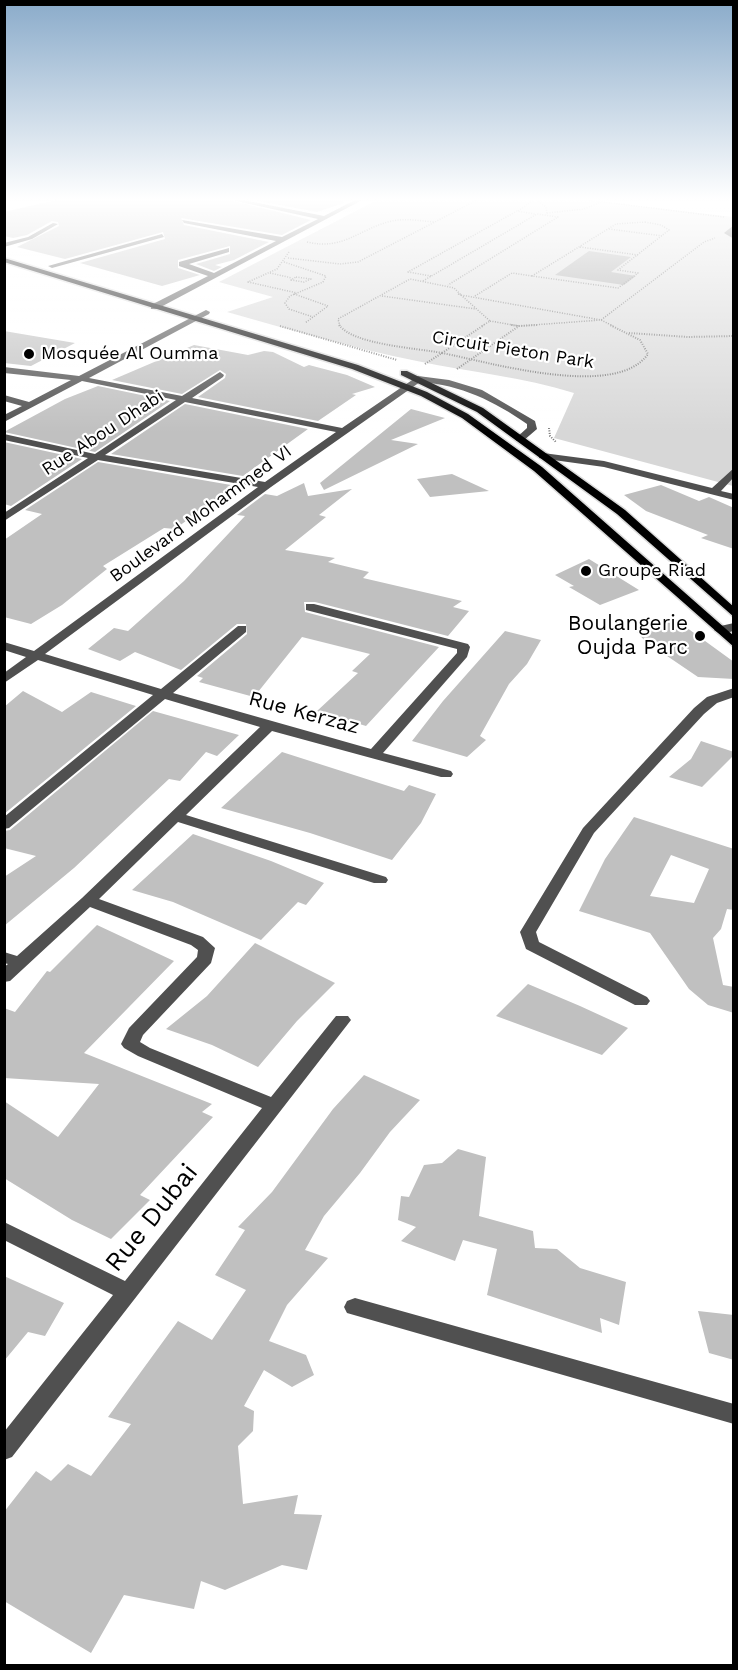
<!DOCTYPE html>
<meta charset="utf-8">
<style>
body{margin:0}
#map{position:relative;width:738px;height:1670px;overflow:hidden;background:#fff;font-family:"Work Sans",sans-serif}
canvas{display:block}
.frame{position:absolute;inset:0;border:6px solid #000;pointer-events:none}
</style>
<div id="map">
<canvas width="738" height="1670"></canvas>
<div class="frame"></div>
</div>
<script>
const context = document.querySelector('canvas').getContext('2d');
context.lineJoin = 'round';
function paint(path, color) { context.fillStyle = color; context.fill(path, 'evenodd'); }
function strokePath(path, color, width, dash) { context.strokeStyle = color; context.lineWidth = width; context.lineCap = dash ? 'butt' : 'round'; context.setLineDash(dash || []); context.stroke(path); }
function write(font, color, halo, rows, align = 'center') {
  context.font = font + ' "Work Sans",sans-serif'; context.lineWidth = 4.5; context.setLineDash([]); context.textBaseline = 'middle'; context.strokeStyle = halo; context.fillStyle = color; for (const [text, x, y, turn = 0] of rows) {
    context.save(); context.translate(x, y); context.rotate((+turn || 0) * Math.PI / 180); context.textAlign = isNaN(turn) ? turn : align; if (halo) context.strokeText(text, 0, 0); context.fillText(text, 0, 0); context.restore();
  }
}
const green = new Path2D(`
 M379,199H580L733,217V486L554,438L574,393C523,377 470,372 417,361C353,348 291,330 227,312L273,297L219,282Z`);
const water = new Path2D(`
 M589,251L631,257L611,272L636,276L624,285L555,275Z`);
const building = new Path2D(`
 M61,199H225L311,220L282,235L181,218L184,225L269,242L234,260L215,265L222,267L214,271L196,264L230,254V246L178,260V268L200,275L162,286L80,263L165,239L163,232L65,259L17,247L59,226L58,222L52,221L27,235L13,238L4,236V212Z
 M248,199H343L344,203L317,212Z
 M4,331L75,343L31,366L4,363Z
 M194,345L248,355L264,351L273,352L304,367L309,365L347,375L375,387L352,394L356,395L318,421L198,397L225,378L226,374L220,370L182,394L112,380Z
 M98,386L170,401L95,452L4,432L65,399Z
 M185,404L308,429L243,476L111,454Z
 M411,409L445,418L391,440L418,444L324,490L320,483Z
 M4,442L82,459L11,506L4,504Z
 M98,462L231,485L227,487L231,488L175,529L164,528L103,566L107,569L62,605L31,624L4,617V540L42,514L25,510Z
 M452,474L489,491L430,497L417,479Z
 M304,483L308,496L352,489L319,515L326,517L285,550L335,558L328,562L369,572L363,578L462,601L453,607L469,611L448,636L315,602H304L305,612L439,647L366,726L317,711L358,673L352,671L370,654L302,637L254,697L199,682L203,678L197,676L247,634L246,624H237L181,670L135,652L120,661L88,649L114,628L128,631L184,581L245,516L237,515L265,494L277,496Z
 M661,485L699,501L709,497L734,508V549L701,538L708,535L646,511L624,495Z
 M589,559L639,590L600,605L569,587L574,586L555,575Z
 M672,617L734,662V679L698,677L645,641L633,628Z
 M505,631L541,640L527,664L509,684L480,736L486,740L467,757L412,741L443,701Z
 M23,691L62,712L91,692L136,706L4,814V707Z
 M153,711L239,735L217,756L206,752L180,781L169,779L74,868L4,926V877L36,856L4,848V831L10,830Z
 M701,741L734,752V755L702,787L669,777L691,759Z
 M282,752L404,791L409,785L436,794L421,823L392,860L310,833L221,808Z
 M634,817L734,849V910L727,909L721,929L713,938L723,985L734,987V1013L708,1005L689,989L650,933L579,911L605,859ZM671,855L709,869L694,903L650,896Z
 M193,834L271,861L324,883L306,905L298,902L261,940L173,902L132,890Z
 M97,925L174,961L84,1053L212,1104L202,1112L213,1117L140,1195L150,1200L111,1239L72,1220L4,1178V1101L58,1137L99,1084L4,1078V1008L15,1012L47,971L50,972Z
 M255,943L335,983L297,1021L258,1067L212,1045L166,1029L207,996Z
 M528,984L580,1006L628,1028L602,1055L496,1016Z
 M364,1075L420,1100L390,1132L360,1173L324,1216L305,1250L328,1258L287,1305L269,1341L306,1355L314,1375L292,1387L264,1370L244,1406L254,1411L253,1431L238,1446L243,1504L298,1495L294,1514L322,1515L307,1570L282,1565L225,1590L201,1581L194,1609L124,1595L91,1653L4,1601V1512L36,1471L51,1481L68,1464L91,1476L131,1424L108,1417L178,1321L212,1340L246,1290L215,1275L245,1230L238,1227L272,1192L333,1109Z
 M458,1149L486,1157L479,1216L533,1231L535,1248L557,1249L580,1268L626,1282L619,1325L600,1318L602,1333L487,1295L497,1249L463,1240L455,1261L401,1241L416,1227L398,1220L401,1196L409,1197L424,1165L442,1163Z
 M4,1276L64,1303L45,1336L28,1332L4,1361Z
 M698,1311L734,1315V1360L709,1353Z`);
const pathFar1 = new Path2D(`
 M579,199L724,217
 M536,200L546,207L547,215
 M518,211L535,199
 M547,213L584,209L601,202
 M645,222L661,225L669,230L618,270L638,273L618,288L532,276L616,224Z
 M609,229L663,236
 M307,242C344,251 360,228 392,221C406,218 421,221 435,222
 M580,247L638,255
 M289,252L277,269L248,282L297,293
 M288,258L340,264L358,262L479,199
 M284,262L326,276L323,282L290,296L285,303L289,309L313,317
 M270,273L292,278
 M431,276L408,272L517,211L535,214
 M296,277L311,279L304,282L291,280Z
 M423,281L537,214L558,217L448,285
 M294,294L328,306L305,323
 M458,294L461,295
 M461,295L601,320L613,326
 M461,295L490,321L482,326
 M382,296L476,309
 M475,296L512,273L532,276
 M490,321L519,326
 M340,326L338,319L410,279L454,288L461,295
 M519,326L601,320L704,242L715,238`);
const path = new Path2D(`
 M339,325C354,345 417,348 442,353
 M511,325L519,326
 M280,326L397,360
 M629,333L688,337L734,336
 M442,353C489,362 616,400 648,354L640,340L610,325
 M442,353L484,325
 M425,364L442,353
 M457,369L519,326L537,325
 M549,428L550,436L556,442`);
const minor = new Path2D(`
 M227,199H238L324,216L357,199H364L157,309H151V305L208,276L179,266V262L229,248V252L189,264L214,273L276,241L184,223L182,220L282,237L318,219Z
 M53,223L58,224L32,239L4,247V243L28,237Z
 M734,225L732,233L734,239L724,233Z
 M162,234L164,237L52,268L48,266Z
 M206,310L210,312L209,314L89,378L182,396L220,372L224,375L223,377L192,398L342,428L418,376L449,380L482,390L535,421L537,429L523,441H517L515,439L527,428V424C494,401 461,385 420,382L271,487L45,654L161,689L238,626H246V632L173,693L371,749L457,653V649L306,610V604H314L468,644L470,647L467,657L383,753L451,771L453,774L451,777H441L272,731L186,815L386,877L388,880L386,883H374L178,822L99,899L203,937L215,948L211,963L143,1035L140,1042L150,1048L271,1097L336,1016H348L351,1020L12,1457L4,1460V1432L113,1295L4,1240V1222L125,1281L262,1108L138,1056L124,1048L121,1044L129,1028L197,957L198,950L191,945L90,907L10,981L4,982V967L8,964L4,963V952L17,956L82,898L260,727L165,699L9,828L4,829V817L153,695L38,660L4,683V673L26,657L4,650V642L34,651L258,487L98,460L4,521V513L88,458L4,440V434L95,454L176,400L82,381L4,422V415L22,406L4,401V395L29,402L71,380L4,373V367L79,376ZM185,402L336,432L265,482L105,455Z
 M543,453L604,461L712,488L734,468V477L721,491L734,494V500L604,467L539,458V454Z
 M734,623V631L720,634L714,630L716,627Z
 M734,688V697L717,703L704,714L594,833L536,932L539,942L647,997L650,1001L647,1005H635L526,949L520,932L583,828L694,708L707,697Z
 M355,1298L734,1404V1424L347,1313L344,1307L347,1301Z`);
const major = new Path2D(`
 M4,258L358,365L427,392L468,414L542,467L734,636V647L534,471L462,418L421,396L352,369L4,262Z
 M401,371H407L483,408L625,510L734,607V617L617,514L477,412L401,375Z`);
const markers = [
 [29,354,6,"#000"],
 [586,571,6,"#000"],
 [700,636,6,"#000"]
];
const farStreetnames = [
 ["Circuit Pieton Park",513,350,9],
 ["Rue Abou Dhabi",103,433,-33],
 ["Boulevard Mohammed VI",201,514,-36]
];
const farPoinames = [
 ["Mosquée Al Oumma",41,354],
 ["Groupe Riad",598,571]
];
const poiNames = [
 ["Boulangerie",688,624],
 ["Oujda Parc",688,648]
];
const streetNames = [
 ["Rue Kerzaz",304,713,15]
];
const nearStreetnames = [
 ["Rue Dubai",152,1218,-51]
];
paint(green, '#d7d7d7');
paint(water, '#9e9e9e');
paint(building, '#c0c0c0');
strokePath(major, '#dbdbdb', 3);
strokePath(pathFar1, '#727272', 1.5, [1, 1.5]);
strokePath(path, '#727272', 2, [1, 1.5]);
paint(minor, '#505050');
paint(major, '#000');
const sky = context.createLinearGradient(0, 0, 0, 433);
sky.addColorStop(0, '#8aabca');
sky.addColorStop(0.46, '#fff');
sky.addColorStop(1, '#ffffff00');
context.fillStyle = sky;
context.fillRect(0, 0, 738, 433);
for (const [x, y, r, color] of markers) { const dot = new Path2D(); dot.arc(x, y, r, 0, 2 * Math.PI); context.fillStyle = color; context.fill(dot); strokePath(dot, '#fff', 2); }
write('18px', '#000', '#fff', farStreetnames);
write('18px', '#000', '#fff', farPoinames, 'left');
write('21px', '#000', '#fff', poiNames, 'right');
write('21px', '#000', '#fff', streetNames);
write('26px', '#000', '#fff', nearStreetnames);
</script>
